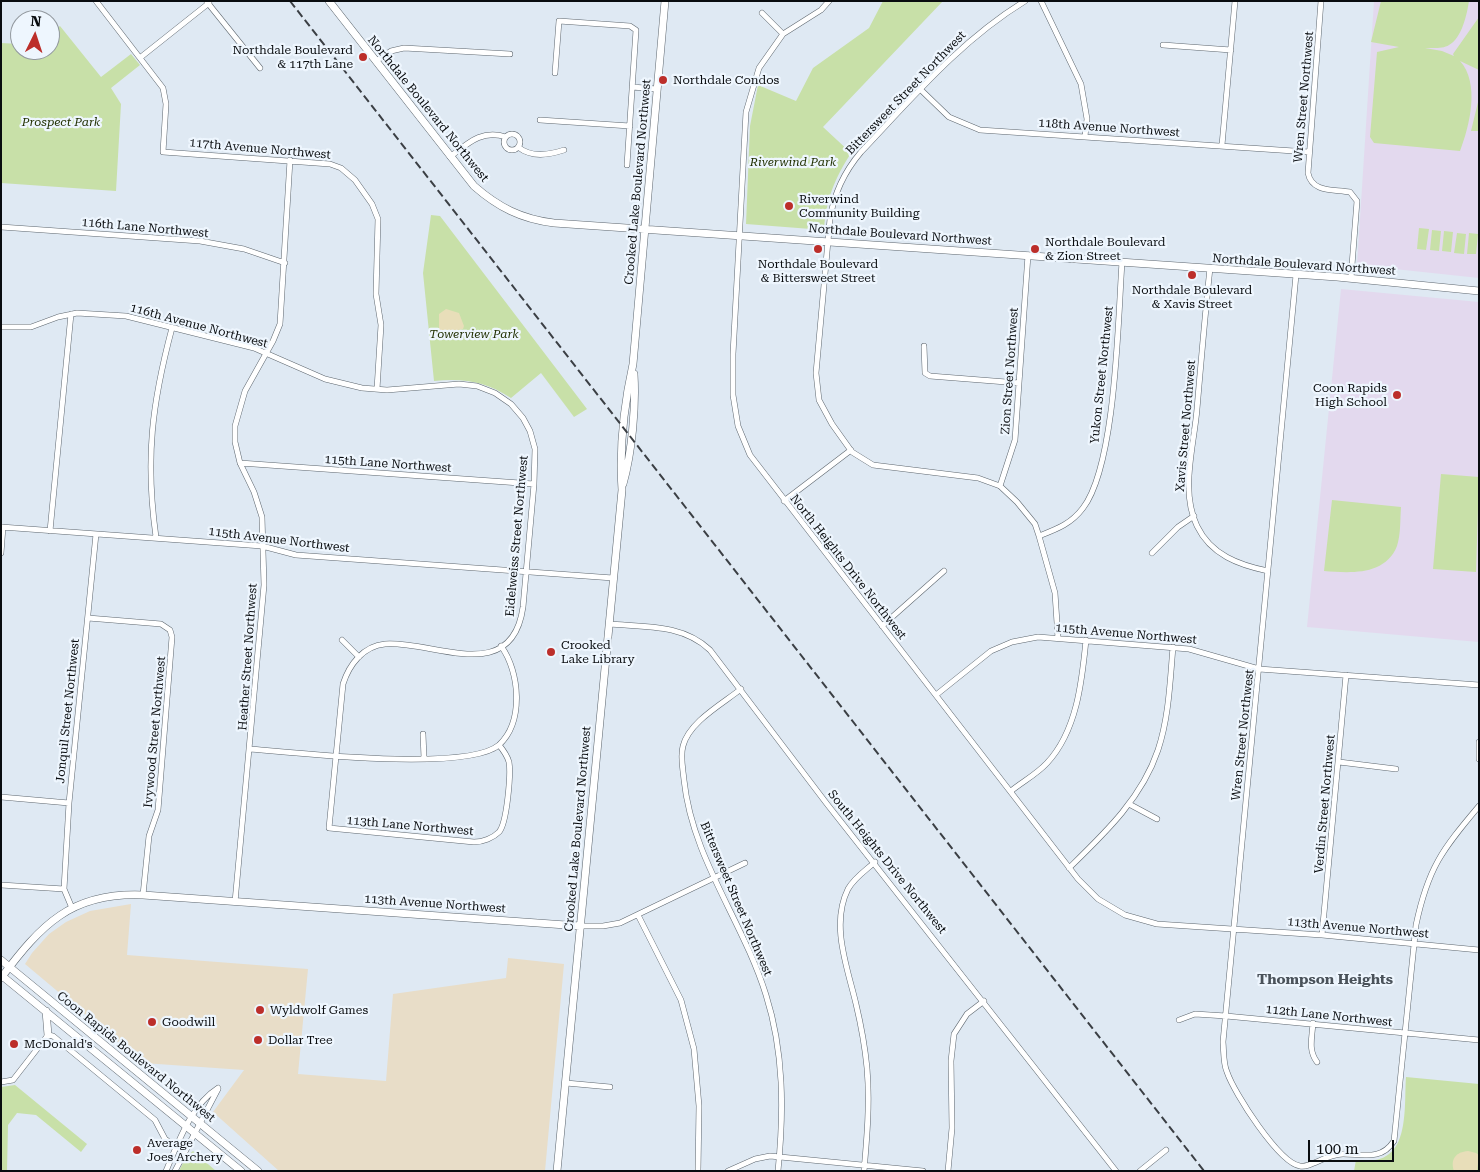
<!DOCTYPE html>
<style>
body{margin:0}
#map{position:relative;width:1480px;height:1172px;overflow:hidden;background:#dfe9f3;font-family:"Roboto Serif",serif}
canvas{display:block}
.frame{position:absolute;inset:0;border:2px solid #090c0f;pointer-events:none}
.north{position:absolute;left:10px;top:10px;width:50px;height:50px;box-sizing:border-box;background:#eef6fe;border:1px solid #92989e;border-radius:50%;rotate:4deg;font-size:14px;font-weight:700;line-height:20px;text-align:center;color:#090c0f}
.north::after{content:'';display:block;margin:auto;width:18px;height:22px;background:#bc2e2a;clip-path:polygon(50% 0,100% 100%,50% 72%,0 100%)}
.scale{position:absolute;left:1308px;top:1140px;width:86px;height:22px;box-sizing:border-box;border:2px solid #090c0f;border-top:0;padding-left:6px;font-size:15px;line-height:18px;white-space:nowrap;color:#090c0f;-webkit-text-stroke:4px #eef6fe;paint-order:stroke}
</style>
<div id="map">
<canvas width="1480" height="1172"></canvas>
<div class="frame"></div>
<div class="north">N</div>
<div class="scale">100 m</div>
</div>
<script>
const context = document.querySelector('canvas').getContext('2d');
context.lineJoin = 'round';
function paint(path, color) { context.fillStyle = color; context.fill(path, 'evenodd'); }
function strokePath(path, color, width, dash) { context.strokeStyle = color; context.lineWidth = width; context.lineCap = dash ? 'butt' : 'round'; context.setLineDash(dash || []); context.stroke(path); }
function write(font, color, halo, rows, align = 'center') {
  context.font = font + ' "Roboto Serif",serif'; context.lineWidth = 4.5; context.setLineDash([]); context.textBaseline = 'middle'; context.strokeStyle = halo; context.fillStyle = color; for (const [text, x, y, turn = 0] of rows) {
    context.save(); context.translate(x, y); context.rotate((+turn || 0) * Math.PI / 180); context.textAlign = isNaN(turn) ? turn : align; if (halo) context.strokeText(text, 0, 0); context.fillText(text, 0, 0); context.restore();
  }
}
const commercial = new Path2D(`
 M131,904L127,955L308,969L298,1074L386,1081L393,994L506,978L508,958L564,964L545,1171H279L213,1112L244,1070L143,1063L25,964L32,953L49,934L66,922L90,911Z`);
const education = new Path2D(`
 M1374,1H1479V278L1357,265Z
 M1341,289L1479,302V642L1307,627Z`);
const green = new Path2D(`
 M883,1H943L823,127L851,153C835,178 826,199 824,230L746,224L750,126L758,85L796,101L813,68L869,28Z
 M1381,1H1469C1467,14 1462,38 1449,45C1443,49 1433,48 1425,48L1442,51L1454,56L1453,54L1479,17V70L1460,61C1480,83 1470,125 1460,151L1374,143L1370,137L1377,52L1399,47L1371,42Z
 M60,26L101,77L131,54L140,65L111,88L121,104L116,191L1,183V43L20,44V50H50V33Z
 M1479,98V131H1471Z
 M431,215L440,216L587,409L574,417L541,373L511,398C485,381 463,378 434,381L423,273Z
 M1419,228L1429,229L1426,250L1417,249Z
 M1432,230L1441,231L1439,251L1430,250Z
 M1444,231L1453,232L1451,252L1442,251Z
 M1457,233L1466,234L1464,254L1454,253Z
 M1469,233L1478,234L1476,254H1467Z
 M1441,474L1479,477L1476,572L1433,569Z
 M1332,500L1401,507C1400,519 1401,534 1397,546C1385,576 1350,573 1324,571Z
 M1406,1077L1479,1084V1171H1354L1356,1160C1362,1160 1369,1161 1375,1160C1410,1155 1404,1104 1406,1077Z
 M15,1085L87,1144L81,1152L36,1115L17,1113L8,1125L7,1171H1V1087Z
 M193,1151L216,1171H179L186,1157Z`);
const sand = new Path2D(`
 M446,309L459,313L464,326L463,329L448,332L444,336L439,333V314Z
 M1468,1151L1476,1153L1479,1155L1477,1171H1454C1450,1159 1456,1152 1468,1151Z`);
const street = new Path2D(`
 M96,1L163,88L166,104L163,152L330,164L341,168L355,180L372,204L378,219L376,294L381,325L377,389
 M829,1L821,10L783,34L759,68L746,112L733,354V395L738,426L750,455L1078,879L1098,899L1125,915L1157,924L1322,935L1479,950
 M1025,1C961,40 912,98 861,152C844,172 834,193 830,219L816,373L819,400L832,424L852,452L873,465L978,478L1000,486L1017,502L1035,524L1039,536L1055,593L1058,638
 M1041,1L1081,84L1087,119L1085,136
 M1321,1L1308,173C1312,193 1334,189 1350,192L1357,201L1351,278
 M207,2L260,68
 M762,13L783,34
 M1163,45L1231,50
 M141,57L209,3
 M376,61L391,51L404,48L510,54
 M555,73L559,21L630,26L636,30L627,165
 M632,87L657,89
 M920,89L949,117L980,130L1309,152
 M540,120L630,126
 M504 142a8 8 0 1 1 16 0a8 8 0 1 1-16 0Z
 M1222,145L1235,1
 M518,147C532,158 548,155 564,150
 M450,157C468,143 482,129 506,137
 M1,227L200,241L244,249L285,263
 M1210,268C1205,315 1201,362 1197,409C1194,446 1180,491 1197,526C1211,555 1239,565 1268,571
 M1296,275L1223,1042C1224,1052 1223,1063 1227,1072C1234,1093 1279,1163 1300,1166C1311,1168 1326,1154 1343,1154C1363,1154 1381,1161 1394,1141L1416,925C1428,868 1442,850 1479,806
 M1,327H31L58,317L77,313L126,316L254,348L325,379L362,388L387,390L459,384L477,386L495,393L511,404L523,418L530,431L535,449L534,484L523,607C512,687 432,640 385,644C363,646 349,665 343,684L329,828L474,842C483,842 493,838 499,832C507,823 511,774 509,762C507,755 504,751 499,745C524,722 520,672 501,646
 M924,346L925,373L930,376L1019,383
 M240,463L534,484
 M1000,486L1015,440L1028,255
 M784,501L851,450
 M1,527L262,546L296,555L613,578
 M50,531L71,314
 M1039,536C1057,529 1071,524 1083,508C1116,465 1118,319 1122,262
 M156,537C145,459 152,403 172,328
 M1,553L3,527
 M1152,553L1178,527L1194,516
 M88,618L161,624L170,630L172,637L158,810L149,836L143,895
 M609,624C645,627 683,624 710,650L827,804L1116,1171
 M882,626L944,571
 M342,640L359,657
 M741,689C722,704 689,722 683,746C680,757 683,769 684,780C692,858 743,921 766,995C784,1052 784,1111 778,1171
 M936,695L991,651L1012,642L1038,637L1189,649L1259,669L1479,685
 M423,734L424,758
 M1479,742V759
 M250,749C297,753 467,772 499,745
 M1339,762L1396,769
 M1011,791C1022,782 1037,774 1047,763C1077,731 1082,681 1086,640
 M1,797L69,803
 M1129,804L1157,819
 M1069,868C1105,833 1142,798 1158,750C1169,717 1170,681 1173,647
 M1,885L64,889
 M235,902L264,585L262,517L254,492L240,463L235,442V426L245,391L273,341L280,324L290,160
 M72,908L64,889L69,803L96,534
 M638,915L681,1000L694,1049L699,1106L698,1171
 M580,926H603L620,923L745,863
 M1322,935L1346,675
 M1179,1020L1195,1014L1226,1016L1479,1040
 M1313,1023C1312,1038 1308,1050 1317,1062
 M1,1082L13,1080L48,1035L53,1036L155,1120L165,1139L184,1152
 M566,1083L610,1087
 M166,1171C178,1143 191,1105 218,1088
 M175,1171L218,1089
 M728,1171L755,1159L770,1156L923,1171
 M864,1171C867,1137 870,1102 867,1068C865,1047 861,1025 856,1004C848,969 830,925 848,889C854,878 866,870 875,862
 M948,1171L952,1128L951,1061L954,1034L967,1014L984,1001
 M1140,1171L1166,1150`);
const secondary = new Path2D(`
 M329,1L474,186C498,207 521,219 554,223L1337,277L1479,291
 M623,484C632,452 636,407 634,374
 M1,960L258,1171
 M1,975L241,1171
 M1,978C41,925 71,892 143,895L580,926
 M46,1011L48,1035
 M557,1171L622,490C619,448 624,405 633,364L665,1`);
const rail = new Path2D(`
 M290,1L1204,1171`);
const markers = [
 [363,57,5,"#bc2e2a"],
 [663,80,5,"#bc2e2a"],
 [789,206,5,"#bc2e2a"],
 [818,249,5,"#bc2e2a"],
 [1035,249,5,"#bc2e2a"],
 [1192,275,5,"#bc2e2a"],
 [1397,395,5,"#bc2e2a"],
 [551,652,5,"#bc2e2a"],
 [260,1010,5,"#bc2e2a"],
 [152,1022,5,"#bc2e2a"],
 [258,1040,5,"#bc2e2a"],
 [14,1044,5,"#bc2e2a"],
 [137,1150,5,"#bc2e2a"]
];
const poiNames = [
 ["Northdale Boulevard",353,50,"right"],
 ["& 117th Lane",353,64,"right"],
 ["Northdale Condos",673,80],
 ["Riverwind",799,199],
 ["Community Building",799,213],
 ["Northdale Boulevard",1045,242],
 ["& Zion Street",1045,256],
 ["Northdale Boulevard",818,264,"center"],
 ["& Bittersweet Street",818,278,"center"],
 ["Northdale Boulevard",1192,290,"center"],
 ["& Xavis Street",1192,304,"center"],
 ["Coon Rapids",1387,388,"right"],
 ["High School",1387,402,"right"],
 ["Crooked",561,645],
 ["Lake Library",561,659],
 ["Wyldwolf Games",270,1010],
 ["Goodwill",162,1022],
 ["Dollar Tree",268,1040],
 ["McDonald's",24,1044],
 ["Average",147,1143],
 ["Joes Archery",147,1157]
];
const streetNames = [
 ["Bittersweet Street Northwest",906,93,-46],
 ["Wren Street Northwest",1304,97,-85],
 ["Northdale Boulevard Northwest",428,109,51],
 ["118th Avenue Northwest",1109,128,4],
 ["117th Avenue Northwest",260,149,5],
 ["Crooked Lake Boulevard Northwest",638,182,-85],
 ["116th Lane Northwest",145,228,5],
 ["Northdale Boulevard Northwest",900,235,4],
 ["Northdale Boulevard Northwest",1304,265,4],
 ["116th Avenue Northwest",199,326,15],
 ["Zion Street Northwest",1010,371,-86],
 ["Yukon Street Northwest",1102,375,-84],
 ["Xavis Street Northwest",1186,426,-85],
 ["115th Lane Northwest",388,464,4],
 ["Eidelweiss Street Northwest",517,536,-85],
 ["115th Avenue Northwest",279,540,7],
 ["North Heights Drive Northwest",848,567,52],
 ["115th Avenue Northwest",1126,634,5],
 ["Heather Street Northwest",248,657,-86],
 ["Jonquil Street Northwest",68,711,-84],
 ["Ivywood Street Northwest",155,732,-85],
 ["Wren Street Northwest",1243,735,-84],
 ["Verdin Street Northwest",1325,804,-85],
 ["113th Lane Northwest",410,826,5],
 ["Crooked Lake Boulevard Northwest",578,829,-85],
 ["South Heights Drive Northwest",887,862,51],
 ["Bittersweet Street Northwest",736,899,67],
 ["113th Avenue Northwest",435,904,4],
 ["113th Avenue Northwest",1358,928,5],
 ["112th Lane Northwest",1329,1016,6],
 ["Coon Rapids Boulevard Northwest",136,1057,39]
];
const parkNames = [
 ["Prospect Park",61,122],
 ["Riverwind Park",793,162],
 ["Towerview Park",474,334]
];
const neighbourhoodNames = [
 ["Thompson Heights",1325,980]
];
paint(commercial, '#e8ddc8');
paint(education, '#e3d9ee');
paint(green, '#c8e0a8');
paint(sand, '#e8deb9');
strokePath(street, '#5d666e', 6);
strokePath(secondary, '#5d666e', 8);
strokePath(street, '#fff', 5);
strokePath(secondary, '#fff', 7);
strokePath(rail, '#3b3f44', 2, [8, 4]);
for (const [x, y, r, color] of markers) { const dot = new Path2D(); dot.arc(x, y, r, 0, 2 * Math.PI); context.fillStyle = color; context.fill(dot); strokePath(dot, '#eef6fe', 2); }
write('12px', '#090c0f', '#eef6fe', poiNames, 'left');
write('12px', '#090c0f', '#eef6fe', streetNames);
write('italic 12px', '#213001', '#eef6fe', parkNames);
write('bold 14px', '#4a525a', '#eef6fe', neighbourhoodNames);
</script>
